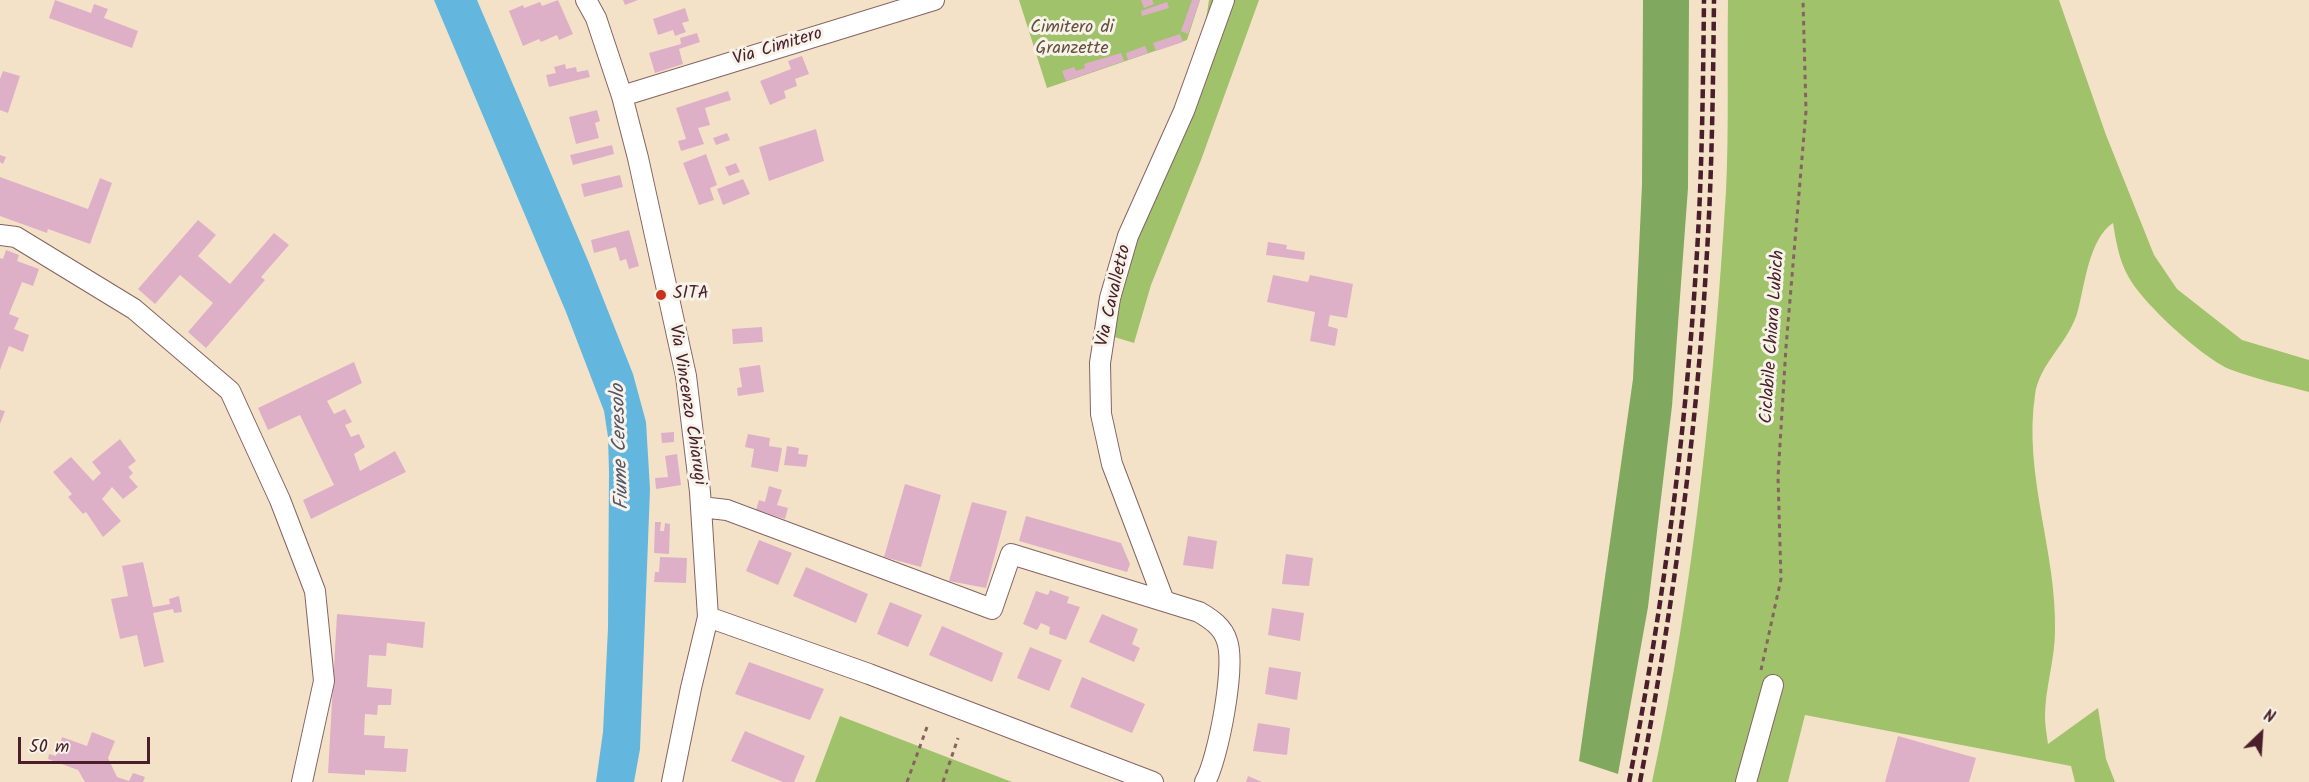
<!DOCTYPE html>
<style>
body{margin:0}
#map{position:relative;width:2309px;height:782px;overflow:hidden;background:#f4e2c8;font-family:Kalam,sans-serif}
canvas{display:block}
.north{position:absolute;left:2231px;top:704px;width:60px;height:60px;-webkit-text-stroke:4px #f7f3e8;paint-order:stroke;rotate:25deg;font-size:16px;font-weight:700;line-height:24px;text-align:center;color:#4a1f2b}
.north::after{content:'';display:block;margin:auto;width:21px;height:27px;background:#4a1f2b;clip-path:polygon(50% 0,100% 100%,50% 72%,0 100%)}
.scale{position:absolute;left:18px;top:737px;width:132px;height:27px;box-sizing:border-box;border:3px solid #4a1f2b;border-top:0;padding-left:8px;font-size:18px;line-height:21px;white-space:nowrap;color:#4a1f2b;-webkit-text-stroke:4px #f7f3e8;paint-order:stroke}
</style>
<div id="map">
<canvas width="2309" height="782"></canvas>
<div class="north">N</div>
<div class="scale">50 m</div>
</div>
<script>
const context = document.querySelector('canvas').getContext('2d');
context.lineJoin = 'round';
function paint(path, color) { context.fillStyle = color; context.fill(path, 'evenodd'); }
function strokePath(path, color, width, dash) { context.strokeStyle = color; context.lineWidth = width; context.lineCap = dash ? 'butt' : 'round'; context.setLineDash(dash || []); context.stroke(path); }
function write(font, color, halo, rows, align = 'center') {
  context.font = font + ' Kalam,sans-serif'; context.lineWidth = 6; context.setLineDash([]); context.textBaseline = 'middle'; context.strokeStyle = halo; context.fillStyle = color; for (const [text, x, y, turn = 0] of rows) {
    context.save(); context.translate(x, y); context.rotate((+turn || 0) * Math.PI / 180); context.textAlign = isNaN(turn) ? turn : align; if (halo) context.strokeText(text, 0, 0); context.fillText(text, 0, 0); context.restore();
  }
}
const green = new Path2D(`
 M1019,0H1200L1187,40L1047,88Z
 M1209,0H1259L1201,160L1151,285L1134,343L1108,335L1119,279L1199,65Z
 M1728,0H2059L2106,135L2154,255L2177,289L2242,340L2309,360V392C2283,385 2255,379 2229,369C2202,357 2142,303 2128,276C2119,260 2116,241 2113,223C2089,239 2085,284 2078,310C2070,342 2039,363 2035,395C2023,475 2057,552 2055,631C2055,660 2045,688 2045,717C2045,726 2047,736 2048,744L2098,708L2106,759L2115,782H2075L2071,766L1805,715L1788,782H1652C1694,590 1714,387 1726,191C1729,128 1727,63 1728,0Z
 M840,716L1012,782H815Z`);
const forest = new Path2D(`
 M1643,0H1689L1688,188L1672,406L1648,607L1618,774L1579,761L1633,379L1642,185Z`);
const water = new Path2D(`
 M434,0H477L589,263L633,374L646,422L650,489L640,749L634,782H596L603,732L608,628L609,472L608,437L604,411L566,312Z`);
const building = new Path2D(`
 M55,0L91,13L94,4L108,9L104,18L138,31L132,48L49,18Z
 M558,0L573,34L559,40L557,35L541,42L539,39L523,46L509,11L523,5L524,8L540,2L542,6Z
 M623,0H638L625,5Z
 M1141,0H1152L1154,4L1144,8Z
 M1192,0H1200L1188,34L1181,31Z
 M1167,2L1169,8L1142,16L1141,11Z
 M685,8L689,21L682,23L686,32L675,36L673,30L658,35L653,19Z
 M697,33L700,42L679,49L683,64L655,73L649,53L681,44L680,38Z
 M1180,34L1183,42L1156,51L1153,43Z
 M1145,46L1148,53L1128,60L1126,53Z
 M1121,53L1124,61L1066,81L1062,71L1074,67L1076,71L1085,68L1084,64Z
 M802,56L809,74L795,79L797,86L784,91L786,98L770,105L760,81L791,69L788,61Z
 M565,64L566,69L576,67L577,72L588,70L590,77L549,87L546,75L556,73L554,67Z
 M3,71L20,76L8,113L0,110V79Z
 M728,91L731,100L705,108L710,125L698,128L704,144L681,151L678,141L686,139L676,108Z
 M597,110L600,121L595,123L599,138L576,144L569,117Z
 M816,129L824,161L769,181L759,147Z
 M727,133L730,140L716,145L713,138Z
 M612,145L614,154L573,165L570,155Z
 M706,154L717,185L710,188L714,200L699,205L683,163Z
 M0,155L6,157L3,164L0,162Z
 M736,163L740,172L729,176L725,167Z
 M620,175L623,187L584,197L581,184Z
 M0,177L88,209L100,178L112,183L90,244L48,229L47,233L0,216Z
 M743,179L750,194L723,205L717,189Z
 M198,220L216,235L198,256L230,284L274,233L289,245L261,277L265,280L206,348L188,332L213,303L180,275L155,304L138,289Z
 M629,230L639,266L629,269L626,259L620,261L616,247L594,253L591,240Z
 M1268,242L1287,245L1286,249L1305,252L1304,260L1266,255Z
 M6,250L19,255L17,261L39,269L33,286L22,282L9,314L19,318L14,329L29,335L23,352L9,346L0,370V258L3,259Z
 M1273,275L1308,282L1310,275L1353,284L1347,318L1330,315L1328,326L1338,329L1335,346L1310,341L1315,312L1267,302Z
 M762,327L763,342L733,344L732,329Z
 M354,362L362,383L327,401L334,414L345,409L352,422L345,425L351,437L359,434L365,447L354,454L360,471L395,451L406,472L311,519L303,500L334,485L300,415L268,430L258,408Z
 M760,365L764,392L738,396L737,388L742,387L739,368Z
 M0,410L5,411L0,424Z
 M674,432V442L662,443L661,433Z
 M748,434L770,438L769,446L782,448L778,472L751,467L754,449L745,447Z
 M120,439L136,461L128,467L133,473L129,477L138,487L123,499L112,487L102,499L121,521L103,537L86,512L83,514L68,497L72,494L53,472L71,457L93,481L101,473L92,462Z
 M787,446L799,448L798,454L808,455L806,467L784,465Z
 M677,454L681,485L656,489L655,478L668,477L665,456Z
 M905,484L941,495L921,567L884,557Z
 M769,486L782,490L777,505L788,508L785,519L756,510L759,500L765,502Z
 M972,502L1007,511L986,588L949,581Z
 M1026,516L1121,543L1130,564L1127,572L1019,541Z
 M655,522H661L660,531H664L665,523L670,524L669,554L654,553Z
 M1188,536L1217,541L1213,569L1183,565Z
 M759,540L792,553L778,585L746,571Z
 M1286,554L1313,558L1309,586L1282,584Z
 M660,557L687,558L686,583L654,582L655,572H659Z
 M143,562L153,607L170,604L169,599L179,596L182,612L174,613L173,609L153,613L164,662L144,667L137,635L120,639L111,599L128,596L122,566Z
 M806,567L868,594L856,623L793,596Z
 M1050,590L1069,597L1067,603L1080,607L1066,640L1049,634L1050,627L1041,623L1037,630L1023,624L1036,591L1048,595Z
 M890,602L922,615L908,647L877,634Z
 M1272,608L1304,613L1300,641L1268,635Z
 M337,614L425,622L423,648L387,643L386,656L369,655L367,687L392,689L391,705H378L377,715L365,714L364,735L385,736L384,748L408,749L406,772L365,770V775L328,773Z
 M1102,614L1138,629L1132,644L1140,648L1134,662L1089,642Z
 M942,626L1003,653L992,682L929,655Z
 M1030,647L1062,660L1049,691L1017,678Z
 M749,662L824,689L810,720L735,694Z
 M1269,667L1301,672L1297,700L1265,694Z
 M1082,677L1145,704L1132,733L1070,707Z
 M1258,723L1290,728L1287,755L1253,751Z
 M745,731L805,756L794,782H783L731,761Z
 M92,732L115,741L108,758L117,777L129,781L133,773L145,777L143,782H85L78,770L48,759L49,754L56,756L62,737L87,746Z
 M1898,736L1976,758L1969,782H1885Z
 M1248,776L1262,782H1246Z`);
const path = new Path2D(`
 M1761,670L1781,579L1778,477L1786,347L1806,111L1803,0
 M907,782L927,727
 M943,782L958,738`);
const minor = new Path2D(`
 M586,0L596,18L622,96L638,158L686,376L700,492L708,617L691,688L672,782
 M622,96L934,0
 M0,235L16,237L134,309L230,391L280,500L315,591L324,681L302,782
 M701,507L727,510L992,609L1011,554L1199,612C1211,619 1223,627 1227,641C1236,666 1218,759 1205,782
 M1164,601L1112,464L1101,414L1100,363L1110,298L1128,236L1184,111L1224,0
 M708,617L869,674L1153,782
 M1746,782L1773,685`);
const rail = new Path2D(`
 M1629,782C1662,612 1685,441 1696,268C1702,179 1703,89 1704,0
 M1640,782C1672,612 1696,441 1706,268C1712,179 1713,89 1714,0`);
const markers = [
 [661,295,6,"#c8321e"]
];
const parkNames = [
 ["Cimitero di",1072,29],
 ["Granzette",1072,50]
];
const streetNames = [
 ["Via Cimitero",778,48,-17],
 ["Via Cavalletto",1115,296,-77],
 ["Ciclabile Chiara Lubich",1774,337,-86],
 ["Via Vincenzo Chiarugi",686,405,81]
];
const poiNames = [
 ["SITA",673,295]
];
const waterNames = [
 ["Fiume Ceresolo",622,447,-92]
];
paint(green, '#a0c26b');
paint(forest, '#80a85f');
paint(water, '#63b6de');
paint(building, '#deb0c8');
strokePath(minor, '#866362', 22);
strokePath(path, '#866362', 3, [4.5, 4.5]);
strokePath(minor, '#fff', 20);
strokePath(rail, '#4a1f2b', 4.5, [9, 4.5]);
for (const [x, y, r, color] of markers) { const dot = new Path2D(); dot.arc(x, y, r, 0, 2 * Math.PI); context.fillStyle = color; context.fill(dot); strokePath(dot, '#f7f3e8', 2); }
write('18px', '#64503e', '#f7f3e8', parkNames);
write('18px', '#4a1f2b', '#f7f3e8', streetNames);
write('18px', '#4a1f2b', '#f7f3e8', poiNames, 'left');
write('italic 20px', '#53546a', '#f7f3e8', waterNames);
</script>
